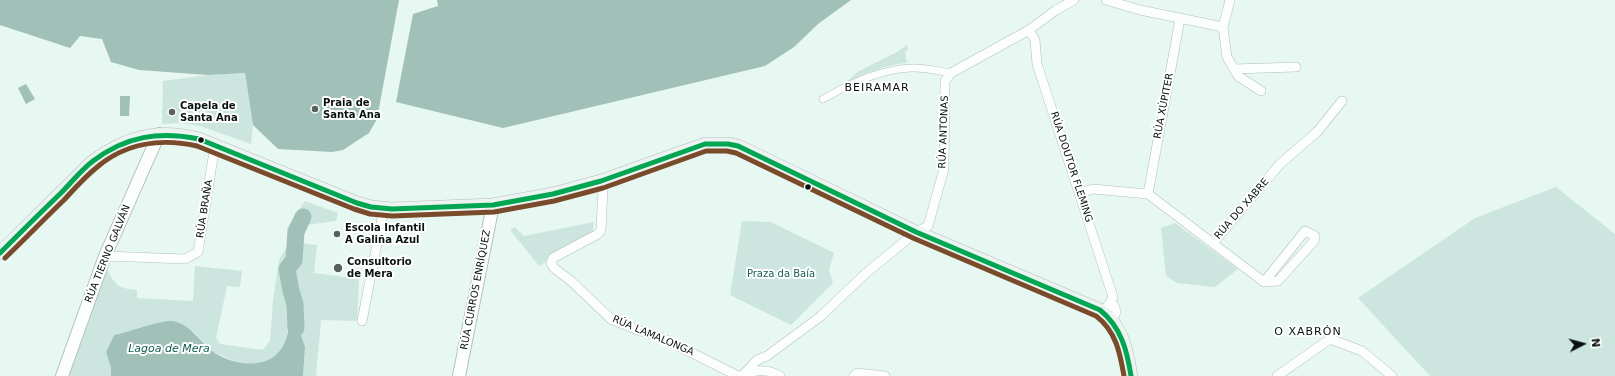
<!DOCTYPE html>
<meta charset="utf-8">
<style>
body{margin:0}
#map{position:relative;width:1615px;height:376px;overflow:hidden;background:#e7f7f2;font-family:"DejaVu Sans",sans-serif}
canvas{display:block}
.north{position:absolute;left:1563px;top:324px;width:40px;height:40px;-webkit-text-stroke:3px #fff;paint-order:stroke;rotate:84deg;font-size:11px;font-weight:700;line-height:16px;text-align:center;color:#07110f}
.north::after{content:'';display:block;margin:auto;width:14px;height:18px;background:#07110f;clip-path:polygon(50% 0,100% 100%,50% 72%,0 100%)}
</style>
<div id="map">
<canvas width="1615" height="376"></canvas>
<div class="north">N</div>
</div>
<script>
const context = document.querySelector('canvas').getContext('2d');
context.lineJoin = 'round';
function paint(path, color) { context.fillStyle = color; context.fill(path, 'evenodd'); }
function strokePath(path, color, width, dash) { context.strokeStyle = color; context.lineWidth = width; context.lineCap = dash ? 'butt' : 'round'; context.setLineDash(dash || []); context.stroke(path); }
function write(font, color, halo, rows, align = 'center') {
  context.font = font + ' "DejaVu Sans",sans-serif'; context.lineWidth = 4; context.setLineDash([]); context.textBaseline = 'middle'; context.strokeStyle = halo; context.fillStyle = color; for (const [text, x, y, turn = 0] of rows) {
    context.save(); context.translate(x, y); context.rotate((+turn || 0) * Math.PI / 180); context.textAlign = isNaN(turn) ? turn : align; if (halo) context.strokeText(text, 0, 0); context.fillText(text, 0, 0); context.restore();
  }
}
const green = new Path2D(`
 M907,45L908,50L905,52L907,63C885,64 866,74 846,82L859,71L895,53Z
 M245,73L253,125L251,144L200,126L180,123L162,124L163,81L208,75Z
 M1556,187L1615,234V376H1430L1358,298L1475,218Z
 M305,201L338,213L336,221L306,225L301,243L317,245L314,273L359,279L357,321L321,320L316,376H303L305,347L301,335L300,312L297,304L293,305C292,315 287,340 281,349C264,372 235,364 214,352C206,347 199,337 192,331L124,333L114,335L106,352L111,368V376H66C83,345 95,302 106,268C116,285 116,288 137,290V298L193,301L195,266L242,271L240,287L227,286L216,338L220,344L263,350L270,341L273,301L279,260L287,246V228Z
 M742,221L771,222L834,253L829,270L833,283L791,325L730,295Z
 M594,222L592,237L539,266L510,230L515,227L524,236Z
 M1175,223L1238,269L1215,287L1177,283L1166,276L1161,228Z`);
const water = new Path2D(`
 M0,0H399L377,119L369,133L343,150L332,152L278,149L253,125L245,73L208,75L139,70L111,62L102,39L80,36L70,48L0,25Z
 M437,0H851L818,24L794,47L765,66L503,128L396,102L413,14L438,6Z
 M26,84L35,99L26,104L18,88Z
 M120,96H130L129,116H120Z
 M293,304H297L300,312L301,335L305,347L303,376H111V368L106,352L114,335C126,333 161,320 171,321C190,323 198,340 212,351C231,365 266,371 281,349C288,340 292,315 293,304Z`);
const river = new Path2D(`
 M296,328L295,304L291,291L287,269L294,260L296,232L303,217`);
const pedestrian = new Path2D(`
 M823,99C849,84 880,69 911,68C924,67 938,71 951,73`);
const minor = new Path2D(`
 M1106,0L1140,10L1223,27
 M1230,0L1223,27L1227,57L1238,76L1261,91
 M1029,30L1035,40L1037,64L1113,297L1110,303
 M1234,69L1296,67
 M601,181L603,189L601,230L598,234L553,258L551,263L554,268L571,281L611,319L638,330L660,337L738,376
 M1079,193L1093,189L1148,194L1264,282L1278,281L1314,241L1315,236L1305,231L1264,282
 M1148,194L1180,19
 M1213,243L1280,164L1317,132L1342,101
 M105,256L185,259L198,252L215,145
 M1106,308L1110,303L1114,305L1116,312L1112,320
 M362,321L384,208
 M740,376L744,374L757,360L767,356L821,316L865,274L916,232L928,226L944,169L945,81L951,73L1029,30L1056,10L1074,0
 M750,376L755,371C765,370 771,371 780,376
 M854,376L857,373L885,376
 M1277,376L1330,339L1362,351L1392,376`);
const tertiary = new Path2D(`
 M62,376L105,256L159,134
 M459,376L493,205`);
const secondary = new Path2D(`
 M0,253L92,162C126,137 157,128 199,139L357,203L371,207L392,209L493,205L553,194L601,181L705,144H728L738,146L755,154L916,232L1100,310C1123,325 1127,352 1131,376`);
const bus1 = new Path2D(`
 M0,253C20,233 40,213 61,193C71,183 81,170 93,161C126,136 159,131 199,139L357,203L371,207L392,209L493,205L553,194L601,181L705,144H728L738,146L916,232L1100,310C1121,327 1127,350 1131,376`);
const bus2 = new Path2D(`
 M5,258C25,239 44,219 64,200C74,189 85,177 96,168C125,143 161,138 197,146L354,209L370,214L392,216L494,212L554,201L603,188L706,151H727L736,153L913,238L1096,316C1116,331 1120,353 1124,376`);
const markers = [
 [315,109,4,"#55625e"],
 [172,112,4,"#55625e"],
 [201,140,3.5,"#07110f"],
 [808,187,3.5,"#07110f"],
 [337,234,4,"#55625e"],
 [338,268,5,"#55625e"]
];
const poiNames = [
 ["Praia de",323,103],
 ["Santa Ana",323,115],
 ["Capela de",180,106],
 ["Santa Ana",180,118],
 ["Escola Infantil",345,228],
 ["A Galiña Azul",345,240],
 ["Consultorio",347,262],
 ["de Mera",347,274]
];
const streetNames = [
 ["RÚA XÚPITER",1164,106,-79],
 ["RÚA ANTONAS",944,132,-88],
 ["RÚA DOUTOR FLEMING",1071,167,72],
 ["RÚA BRAÑA",205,209,-81],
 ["RÚA DO XABRE",1242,209,-49],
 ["RÚA TIERNO GALVÁN",108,254,-68],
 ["RÚA CURROS ENRÍQUEZ",476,290,-79],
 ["RÚA LAMALONGA",653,336,23]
];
const parkNames = [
 ["Praza da Baía",781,274]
];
const neighbourhoodNames = [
 ["BEIRAMAR",877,88],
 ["O XABRÓN",1308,332]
];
const waterNames = [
 ["Lagoa de Mera",169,349]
];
paint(green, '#cce6df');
paint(water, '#a1c0b8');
strokePath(river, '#a1c0b8', 17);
strokePath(pedestrian, '#b3bfbc', 8);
strokePath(minor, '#b3bfbc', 10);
strokePath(tertiary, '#b3bfbc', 14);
strokePath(secondary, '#b3bfbc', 14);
strokePath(pedestrian, '#fbfefd', 7);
strokePath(minor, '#fbfefd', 9);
strokePath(tertiary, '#fbfefd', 12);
strokePath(secondary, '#ecf3f1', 13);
strokePath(bus1, '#00a651', 5);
strokePath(bus2, '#7a4b2a', 5);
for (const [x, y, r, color] of markers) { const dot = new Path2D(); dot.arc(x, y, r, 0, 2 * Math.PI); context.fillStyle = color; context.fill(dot); strokePath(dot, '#fff', 1.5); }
write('bold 10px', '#07110f', '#fff', poiNames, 'left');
write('10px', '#07110f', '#fff', streetNames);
write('10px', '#1a6255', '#fff', parkNames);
context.letterSpacing = '1px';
write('11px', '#07110f', '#fff', neighbourhoodNames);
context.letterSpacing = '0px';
write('italic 11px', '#115c4f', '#fff', waterNames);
</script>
